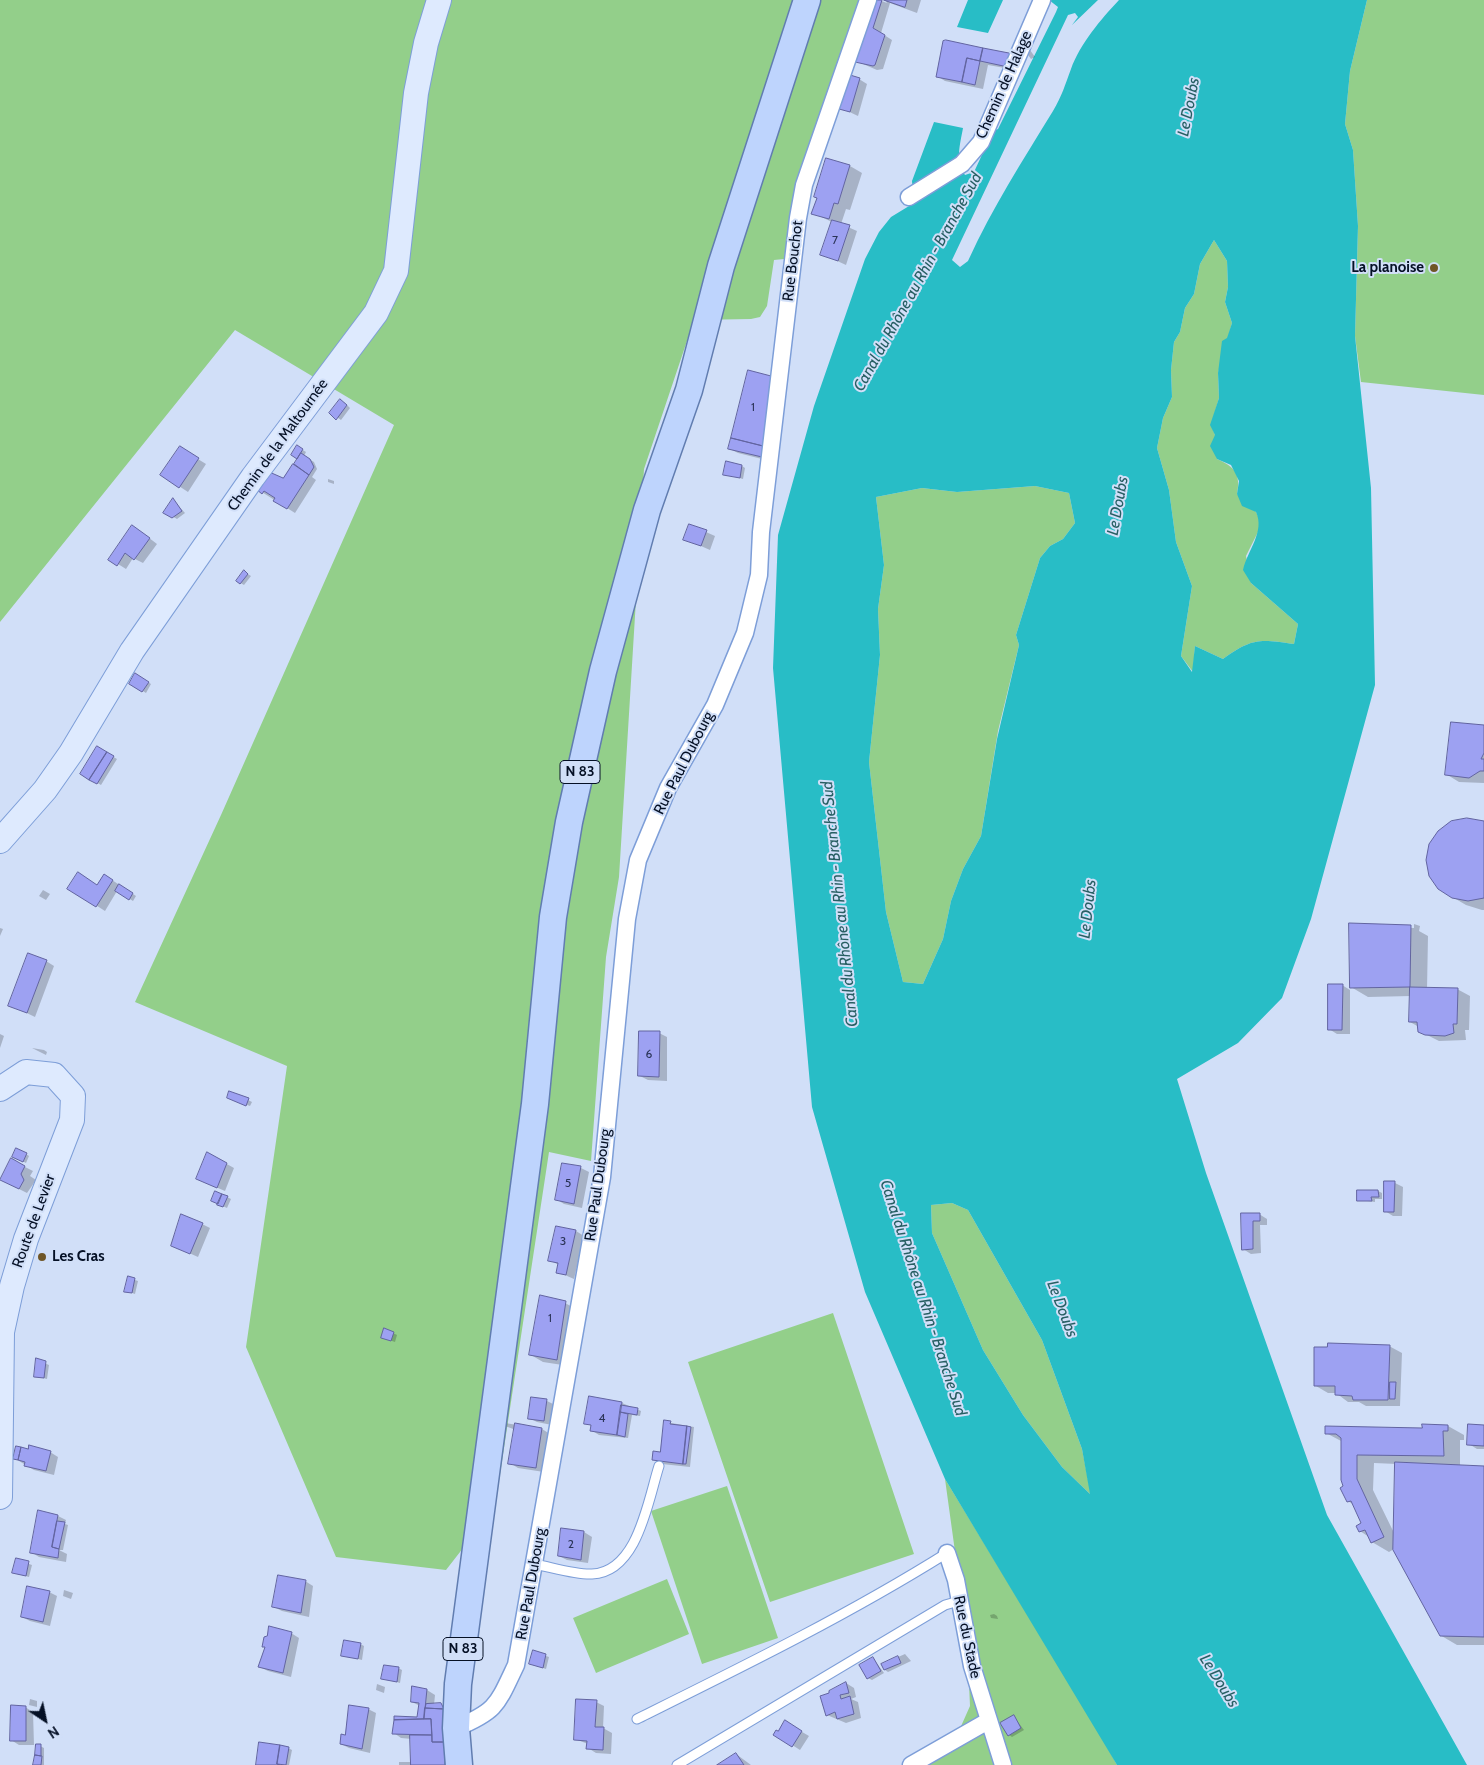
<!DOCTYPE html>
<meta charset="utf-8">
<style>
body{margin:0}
#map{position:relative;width:1484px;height:1765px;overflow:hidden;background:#d1dff8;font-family:Cabin,sans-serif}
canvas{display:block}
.north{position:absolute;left:20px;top:1695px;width:50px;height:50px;-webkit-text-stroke:4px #d1dff8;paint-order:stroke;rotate:146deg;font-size:14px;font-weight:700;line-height:20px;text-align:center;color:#051025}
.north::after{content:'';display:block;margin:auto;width:18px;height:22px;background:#051025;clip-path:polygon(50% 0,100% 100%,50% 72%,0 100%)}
</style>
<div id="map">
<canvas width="1484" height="1765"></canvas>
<div class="north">N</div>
</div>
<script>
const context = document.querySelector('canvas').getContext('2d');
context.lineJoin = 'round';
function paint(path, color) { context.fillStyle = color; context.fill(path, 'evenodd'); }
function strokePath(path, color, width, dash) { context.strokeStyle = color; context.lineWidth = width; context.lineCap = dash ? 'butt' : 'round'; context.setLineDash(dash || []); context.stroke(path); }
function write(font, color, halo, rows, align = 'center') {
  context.font = font + ' Cabin,sans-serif'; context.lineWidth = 4; context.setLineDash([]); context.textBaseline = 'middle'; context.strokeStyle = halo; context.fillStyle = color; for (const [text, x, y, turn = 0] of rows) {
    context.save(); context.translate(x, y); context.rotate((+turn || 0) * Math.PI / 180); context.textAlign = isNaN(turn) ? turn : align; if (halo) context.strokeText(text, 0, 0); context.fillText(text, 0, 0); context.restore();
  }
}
const green = new Path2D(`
 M0,0H859L797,184L784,259L774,260L767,306L760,317L751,319L694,320L644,469L619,877L606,957L591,1161L549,1152L495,1507L446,1570L336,1557L246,1347L287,1066L135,1002L221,815L394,425L235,330L0,622Z
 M1367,0H1484V395L1361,382L1355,336L1358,226L1353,150L1345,124L1350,71Z
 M1214,240L1227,261L1228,287L1225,302L1232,323L1218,373L1219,398L1211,425L1215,435L1217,459C1235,467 1241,474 1237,494L1256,512L1260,520V528L1246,556L1251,583L1298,624L1294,644C1259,639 1252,638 1223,659L1195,646L1193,672L1181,656L1192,586L1176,542L1169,490L1157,448L1163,418L1172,397L1171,370L1174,342L1180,332L1185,308L1194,294L1200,264Z
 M1035,486L1069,493L1075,523L1063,539L1050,546L1040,558L1016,635L1019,645L998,731L981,836L963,869L951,901L943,939L923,984L903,982L886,912L869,762L880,655L878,609L884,565L876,497L922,488L957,492Z
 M952,1203L968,1210L1042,1340L1082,1449L1091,1495L1062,1467L1023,1415L983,1350L932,1233L931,1205Z
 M833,1313L914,1554L770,1602L688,1362Z
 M945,1479L1099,1732L1117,1765H926L950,1751L970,1706L965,1592L957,1566Z
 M727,1486L778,1638L702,1664L651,1511Z
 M667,1579L689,1634L596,1673L573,1618Z`);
const water = new Path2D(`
 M968,0H1003L988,33L957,27Z
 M1049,0H1098L1072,25L1078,17L1075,13L1068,15L952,260L960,267L968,261C992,208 1023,160 1053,111C1062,96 1065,85 1071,69C1080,44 1101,19 1119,0H1367L1350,71L1345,124L1353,150L1358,226L1355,336L1371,488L1375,685L1311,919L1282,998L1238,1043L1177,1079L1206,1173L1327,1515L1467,1765H1117L945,1479L865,1292L812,1107L773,668L778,535L814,406L865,259L879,232L891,217L914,203L912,181L934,122L963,128C960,145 955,160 965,175L974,172L993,131L998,129L1056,12L1058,7ZM1214,240L1227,261L1228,287L1225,302L1232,323L1227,338L1222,341L1218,373L1219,398L1210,425L1215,435L1210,446L1217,459L1231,465L1239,481L1237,494L1242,506L1256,512C1265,532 1248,549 1243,570L1251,583L1298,624L1294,644C1259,639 1252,638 1223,659L1195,646L1192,672L1181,656L1192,586L1176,542L1169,490L1157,448L1163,418L1172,397L1171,370L1174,342L1180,332L1185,308L1194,294L1200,264ZM1035,486L1069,493L1075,523L1063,539L1050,546L1040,558L1016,635L1019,645L997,739L981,836L963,869L951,901L943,939L923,984L903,982L886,912L869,762L880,655L878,609L884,565L876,497L922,488L957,492ZM952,1203L968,1210L1042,1340L1082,1449L1090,1494L1062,1467L1023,1415L983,1350L932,1233L931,1205Z`);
const shadow = new Path2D(`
 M879,0L887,3L885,0H921L917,13L890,3L881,33L892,40L883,69L877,70L856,61Z
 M944,42L1016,70L988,65L983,89L945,81L937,76Z
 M1030,50L1035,57L1031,59L1026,52Z
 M859,79L867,84L858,116L841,108Z
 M826,159L850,166L862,173L850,210L846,209L841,224L857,231L846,265L822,254L832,222L813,213Z
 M771,377L783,384L770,461L738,453L730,449Z
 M344,402L350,408L341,420L331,413Z
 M298,447L306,452L304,456L314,462L317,469L312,477L316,480L295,513L257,489L276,475L284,479L299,459L292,455Z
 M180,448L206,464L188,492L162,475Z
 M742,466L745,468L743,479L725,474Z
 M328,479L334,481V484L328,482Z
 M173,500L185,513L177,519L165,512Z
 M690,525L715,536L710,550L685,539Z
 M140,531L157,544L143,563L133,558L126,569L110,559Z
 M244,572L251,576L244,585L237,581Z
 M136,675L151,684L146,693L130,683Z
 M1484,727V783L1459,782L1446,774Z
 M98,748L117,759L101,785L82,774Z
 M1484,823V910H1482L1466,905L1449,895Z
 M112,880L136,896L133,901L117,891L105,911L69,888L98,886Z
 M43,890L50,894L46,900L39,896Z
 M1414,924L1420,926L1419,931L1428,936L1427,989H1457L1470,996L1469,1030H1465L1466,1040L1439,1041L1419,1031V1027L1410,1022L1411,996L1368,997L1351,987V925L1414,928Z
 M0,928L3,929L0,936Z
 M46,961L54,966L35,1017L10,1005Z
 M1342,985L1350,990V1034H1337L1329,1029Z
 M659,1033L667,1037V1081L648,1080L640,1076Z
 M0,1034L4,1036L0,1048Z
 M32,1048L44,1050L47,1052L46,1055Z
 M232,1099L248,1100L252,1102L250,1106Z
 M207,1153L234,1168L225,1191L197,1179Z
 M26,1154L29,1156L26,1163L13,1156Z
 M11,1160L33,1171L30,1176L36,1180L27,1193L9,1184Z
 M581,1168L589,1172L582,1208L564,1204L556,1199Z
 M1386,1182L1395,1183L1403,1187L1402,1216H1393L1385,1211Z
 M1378,1191L1382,1193V1199H1375V1202L1359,1200Z
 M227,1197L231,1199L227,1208L216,1203Z
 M1242,1214H1259L1267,1219V1225H1260L1261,1253L1251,1254L1243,1249Z
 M202,1224L210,1228L198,1257L171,1245L174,1235Z
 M576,1231L584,1236L574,1279L558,1272L559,1265L549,1260Z
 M129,1278L138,1281L135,1294L126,1291Z
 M565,1303L578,1310L569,1366L543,1362L531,1355Z
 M393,1333L397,1335L395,1342L386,1339Z
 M1389,1346L1402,1353L1400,1406H1366L1359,1402H1348L1336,1393H1328L1316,1386Z
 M37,1360L49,1365L47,1379L35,1376Z
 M532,1399L547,1401L555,1405L552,1425L537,1422L529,1418Z
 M622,1403L641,1411L640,1416L632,1415L628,1438L599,1435L591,1430L592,1426L585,1423Z
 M666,1422L694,1427L690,1467L662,1464L654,1459L662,1454Z
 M505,1423L542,1429L550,1434L544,1472L518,1468L510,1463L516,1430L505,1426Z
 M1448,1426L1464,1435V1440H1460V1466L1484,1468V1645H1457L1440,1635L1394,1549L1389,1552L1372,1542L1369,1537L1360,1531L1363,1524L1354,1505L1348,1501L1345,1487L1343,1442L1326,1433L1423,1430ZM1374,1463L1397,1464L1395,1535L1373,1490Z
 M1484,1426V1449H1477L1469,1444Z
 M29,1451L50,1452L58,1457L54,1475L34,1470L14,1458Z
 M39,1512L58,1516L66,1520L65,1524L68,1525L63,1550H59L67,1554L66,1562L39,1557L31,1552Z
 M562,1530L584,1532L592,1537L588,1563L567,1560L559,1556Z
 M17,1560L32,1565L29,1577L14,1573Z
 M305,1581L313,1586L309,1617L282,1611L274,1607Z
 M64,1590L73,1593L71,1599L63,1596Z
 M49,1592L57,1596L50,1626L30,1621L22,1617Z
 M994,1614L997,1616L998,1619L991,1618L990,1615Z
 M291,1633L299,1638L291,1677L268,1671L260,1667L267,1648L263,1646Z
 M360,1644L364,1646L362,1660L342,1655Z
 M534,1652L549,1657L546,1669L534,1665Z
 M905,1654L911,1661L888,1672L885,1670L882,1664Z
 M873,1658L884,1673L872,1680L868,1678Z
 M398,1668L402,1670L400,1683L383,1678Z
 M846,1683L854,1688L856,1697L851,1699L858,1702L861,1718L846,1723L827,1715L831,1694Z
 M377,1684L385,1687L384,1693L376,1690Z
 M427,1690L435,1695L434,1705L445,1706L453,1765H399V1762H412V1739L401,1738L394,1733L396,1717L418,1718L420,1706L412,1702Z
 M30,1699L37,1701V1707L29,1705Z
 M596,1702L604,1706L603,1728L612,1733L611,1754L596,1753L588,1748V1744L575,1739Z
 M25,1707L33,1712L34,1745H19L11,1740Z
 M368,1709L376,1713L370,1753L349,1748L341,1744Z
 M1014,1717L1024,1730L1012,1737L1009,1735Z
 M785,1722L809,1736L800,1750L775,1734L779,1733Z
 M40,1746L44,1748V1765H35Z
 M288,1748L292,1750L289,1765H257Z
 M736,1754L751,1765H719Z`);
const building = new Path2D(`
 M874,0H882L873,28L885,35L875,65L873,66L855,62Z
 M884,0H907L905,7Z
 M946,40L983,48L980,61L967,58L962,82L936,77L943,41Z
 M983,48L1014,54L1008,67L980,61Z
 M967,58L980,61L975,85L962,82Z
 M850,75L860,78L850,112L839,109Z
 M826,158L850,165L838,204L834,203L829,219L811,214L817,198L814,197Z
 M832,220L850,225L838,261L820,255Z
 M748,370L771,376L763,446L731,438Z
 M340,399L347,405L336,420L329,413Z
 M731,438L763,446L762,457L728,449Z
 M297,445L303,449L297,459L291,455Z
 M180,446L199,458L179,488L160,475Z
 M301,453L310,459L314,467L309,475L294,464Z
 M726,461L742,465L740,478L723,475Z
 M293,464L309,475L287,509L273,501L275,498L264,491L262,494L256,489L267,471L283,478Z
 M173,498L182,511L172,518L163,513Z
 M689,524L707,530L701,546L683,540Z
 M132,525L150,538L134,560L125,553L117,566L108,560Z
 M244,570L248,574L240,584L236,581Z
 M135,673L149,682L142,692L129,684Z
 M1451,722L1484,725V753L1481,759H1484V771H1480L1469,778L1445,775Z
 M97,746L107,752L89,780L80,774Z
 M107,752L114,756L97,784L89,780Z
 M1467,818L1484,821V898L1468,901L1452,898L1438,889L1429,876L1426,860L1429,844L1438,831L1451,821Z
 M78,872L97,885L104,874L113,880L96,907L67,889Z
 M119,884L133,893L129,900L115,891Z
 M1349,923L1411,925L1410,987L1350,988Z
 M28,953L47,960L27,1013L8,1006Z
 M1328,984H1343L1342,1030H1328Z
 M1410,987L1458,988L1457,1024H1453L1454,1033L1445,1036L1425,1035L1418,1032L1417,1022H1409Z
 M639,1031H660L659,1077L638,1076Z
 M229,1091L249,1098L246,1106L227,1098Z
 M16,1148L27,1153L23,1162L12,1157Z
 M207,1152L227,1163L217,1188L196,1179Z
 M11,1158L25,1166L21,1174L24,1180L19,1189L0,1180Z
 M562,1163L581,1166L574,1204L555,1200Z
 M1384,1181H1395L1394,1212H1384Z
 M1357,1190H1378L1379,1197H1371L1372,1201H1357Z
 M215,1191L222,1194L218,1204L211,1201Z
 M222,1194L228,1196L223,1207L217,1205Z
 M1241,1213H1260V1221H1253V1249L1242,1250Z
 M181,1214L203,1223L190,1254L171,1246Z
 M556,1226L576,1230L566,1275L556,1273L558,1263L548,1261Z
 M128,1276L135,1278L132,1293L124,1292Z
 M540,1295L566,1301L557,1360L529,1355Z
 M384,1328L394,1332L391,1341L381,1338Z
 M1328,1343L1390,1345L1388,1400H1353L1352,1396L1335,1395V1386H1314V1347H1327Z
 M36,1358L46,1361L44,1378L34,1377Z
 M1390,1382H1396L1395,1399H1390Z
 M589,1396L622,1402L617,1435L590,1431L591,1425L584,1424Z
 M531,1397L547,1399L544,1421L528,1419Z
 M621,1405L638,1408L637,1415L620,1412Z
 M620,1412L628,1414L625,1437L617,1435Z
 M664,1420L671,1421L670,1424L687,1426L683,1464L652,1460L653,1451L660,1452Z
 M515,1423L542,1428L536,1468L508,1464Z
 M1422,1424L1448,1425V1431H1443L1444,1456L1357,1455V1479L1384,1537L1371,1543L1365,1530L1359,1532L1356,1526L1361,1523L1351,1501L1347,1502L1340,1488L1343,1486L1341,1480V1438L1336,1434H1325V1426L1422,1428Z
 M1468,1424L1484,1425V1446L1467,1445Z
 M687,1426L691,1427L686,1464H683Z
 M29,1445L51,1451L46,1471L24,1466L25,1462L18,1460L21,1447L28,1449Z
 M16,1446L21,1447L18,1460L13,1459Z
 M1395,1462L1484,1466V1637L1440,1636L1393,1550Z
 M38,1510L58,1515L52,1547L59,1549L58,1558L30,1553Z
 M57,1521L65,1522L59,1549L52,1547Z
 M561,1528L584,1531L581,1560L558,1556Z
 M16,1558L29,1561L26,1576L12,1573Z
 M278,1575L306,1580L301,1613L272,1607Z
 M27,1586L50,1591L43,1622L21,1617Z
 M269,1626L292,1632L283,1673L258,1667L265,1647H262L264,1637L267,1636Z
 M344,1640L361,1643L358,1659L341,1656Z
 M533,1650L546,1654L543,1668L529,1664Z
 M898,1656L901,1663L884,1670L881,1664Z
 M873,1657L881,1671L867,1679L859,1665Z
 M384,1665L399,1667L397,1682L381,1679Z
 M846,1682L849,1693L840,1695L841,1699L850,1696L854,1714L837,1719L835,1712L826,1716L820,1696L829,1693V1691Z
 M412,1686L427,1689L424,1719L394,1720V1716L417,1717L419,1703L411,1702Z
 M576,1699L597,1700L595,1727H604L603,1750L586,1749L587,1741L574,1740Z
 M441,1703L444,1709L425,1708L426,1704Z
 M11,1705L26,1706V1741H10Z
 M349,1705L369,1708L362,1749L340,1744L341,1734L345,1735Z
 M425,1708L444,1709L445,1742H432L431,1719H424Z
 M1014,1715L1021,1728L1008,1736L1000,1723Z
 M431,1719L432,1735L392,1734L394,1720Z
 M785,1720L802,1731L792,1747L773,1735L776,1730L778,1731Z
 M410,1735H432V1742H445V1765H411Z
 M259,1742L280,1745L277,1764L280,1765H256Z
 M36,1744H41V1756L35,1755Z
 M280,1745L289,1747L286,1765L277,1764Z
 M736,1753L744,1765H717Z
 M35,1755L42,1756L41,1765H33Z`);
const lane = new Path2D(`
 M534,1564C551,1567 576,1575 592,1574C638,1572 648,1500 659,1466
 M637,1719C742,1667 848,1615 947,1553
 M677,1765L945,1605L959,1601`);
const street = new Path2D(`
 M909,197L962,164L981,142L1042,0
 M947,1553L956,1580L972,1666L1003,1765
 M456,1728C497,1711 497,1705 516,1665L602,1177L627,919L638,860L668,788L715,705L745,633L759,575L761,532L798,218L804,185L868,0
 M911,1765L988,1721`);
const secondary = new Path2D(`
 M0,841L45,790L71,753L132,651L253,477L376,313L396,271L416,93L426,43L439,0
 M0,1089L26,1072L54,1075L73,1096L72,1120L26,1239L12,1286L2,1332L0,1497`);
const primary = new Path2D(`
 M459,1765L456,1728L458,1684L535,1104L553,917L569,822L603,671L647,510L689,390L721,266L807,0`);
const markers = [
 [1434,268,5,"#6f5627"],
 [42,1257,5,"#6f5627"]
];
const numberNames = [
 ["7",835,240],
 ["1",753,407],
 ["6",649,1054],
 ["5",568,1183],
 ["3",563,1241],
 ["1",550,1318],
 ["4",602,1418],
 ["2",571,1544]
];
const shields = [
 [580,772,40],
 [463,1649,40]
];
const shieldNames = [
 ["N 83",580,772],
 ["N 83",463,1649]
];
const streetNames = [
 ["Chemin de Halage",1004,85,-66],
 ["Rue Bouchot",793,261,-83],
 ["Chemin de la Maltournée",278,445,-54],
 ["Rue Paul Dubourg",684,763,-63],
 ["Rue Paul Dubourg",598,1185,-82],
 ["Route de Levier",34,1221,-70],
 ["Rue Paul Dubourg",531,1584,-80],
 ["Rue du Stade",967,1637,78]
];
const poiNames = [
 ["La planoise",1424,268],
 ["Les Cras",52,1257,"left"]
];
const waterNames = [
 ["Le Doubs",1189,107,-79],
 ["Canal du Rhône au Rhin - Branche Sud",918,282,-61],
 ["Le Doubs",1118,506,-80],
 ["Canal du Rhône au Rhin - Branche Sud",840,904,-96],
 ["Le Doubs",1088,909,-84],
 ["Canal du Rhône au Rhin - Branche Sud",923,1298,72],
 ["Le Doubs",1062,1309,69],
 ["Le Doubs",1219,1681,58]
];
paint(green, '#93cf8a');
paint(water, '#28bdc6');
paint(shadow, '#0003');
paint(building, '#9da1f2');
strokePath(building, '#6264a0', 1);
strokePath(lane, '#7d9ed8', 11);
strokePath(street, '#7d9ed8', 19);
strokePath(secondary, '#7d9ed8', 26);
strokePath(primary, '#617db0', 29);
strokePath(lane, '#fff', 9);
strokePath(street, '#fff', 16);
strokePath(secondary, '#deeafe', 24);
strokePath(primary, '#bed4fd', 26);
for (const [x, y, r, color] of markers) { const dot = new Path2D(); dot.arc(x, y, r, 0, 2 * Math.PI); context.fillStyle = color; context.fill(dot); strokePath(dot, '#d1dff8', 2); }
write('12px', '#2b3458', null, numberNames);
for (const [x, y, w] of shields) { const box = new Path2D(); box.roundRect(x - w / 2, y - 11.5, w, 23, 4); context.fillStyle = '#d1dff8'; context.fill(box); strokePath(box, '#051025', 1); }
write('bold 14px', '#051025', null, shieldNames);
write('15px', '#051025', '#d1dff8', streetNames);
write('bold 15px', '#051025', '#d1dff8', poiNames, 'right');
write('italic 16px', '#275f63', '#d1dff8', waterNames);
</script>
